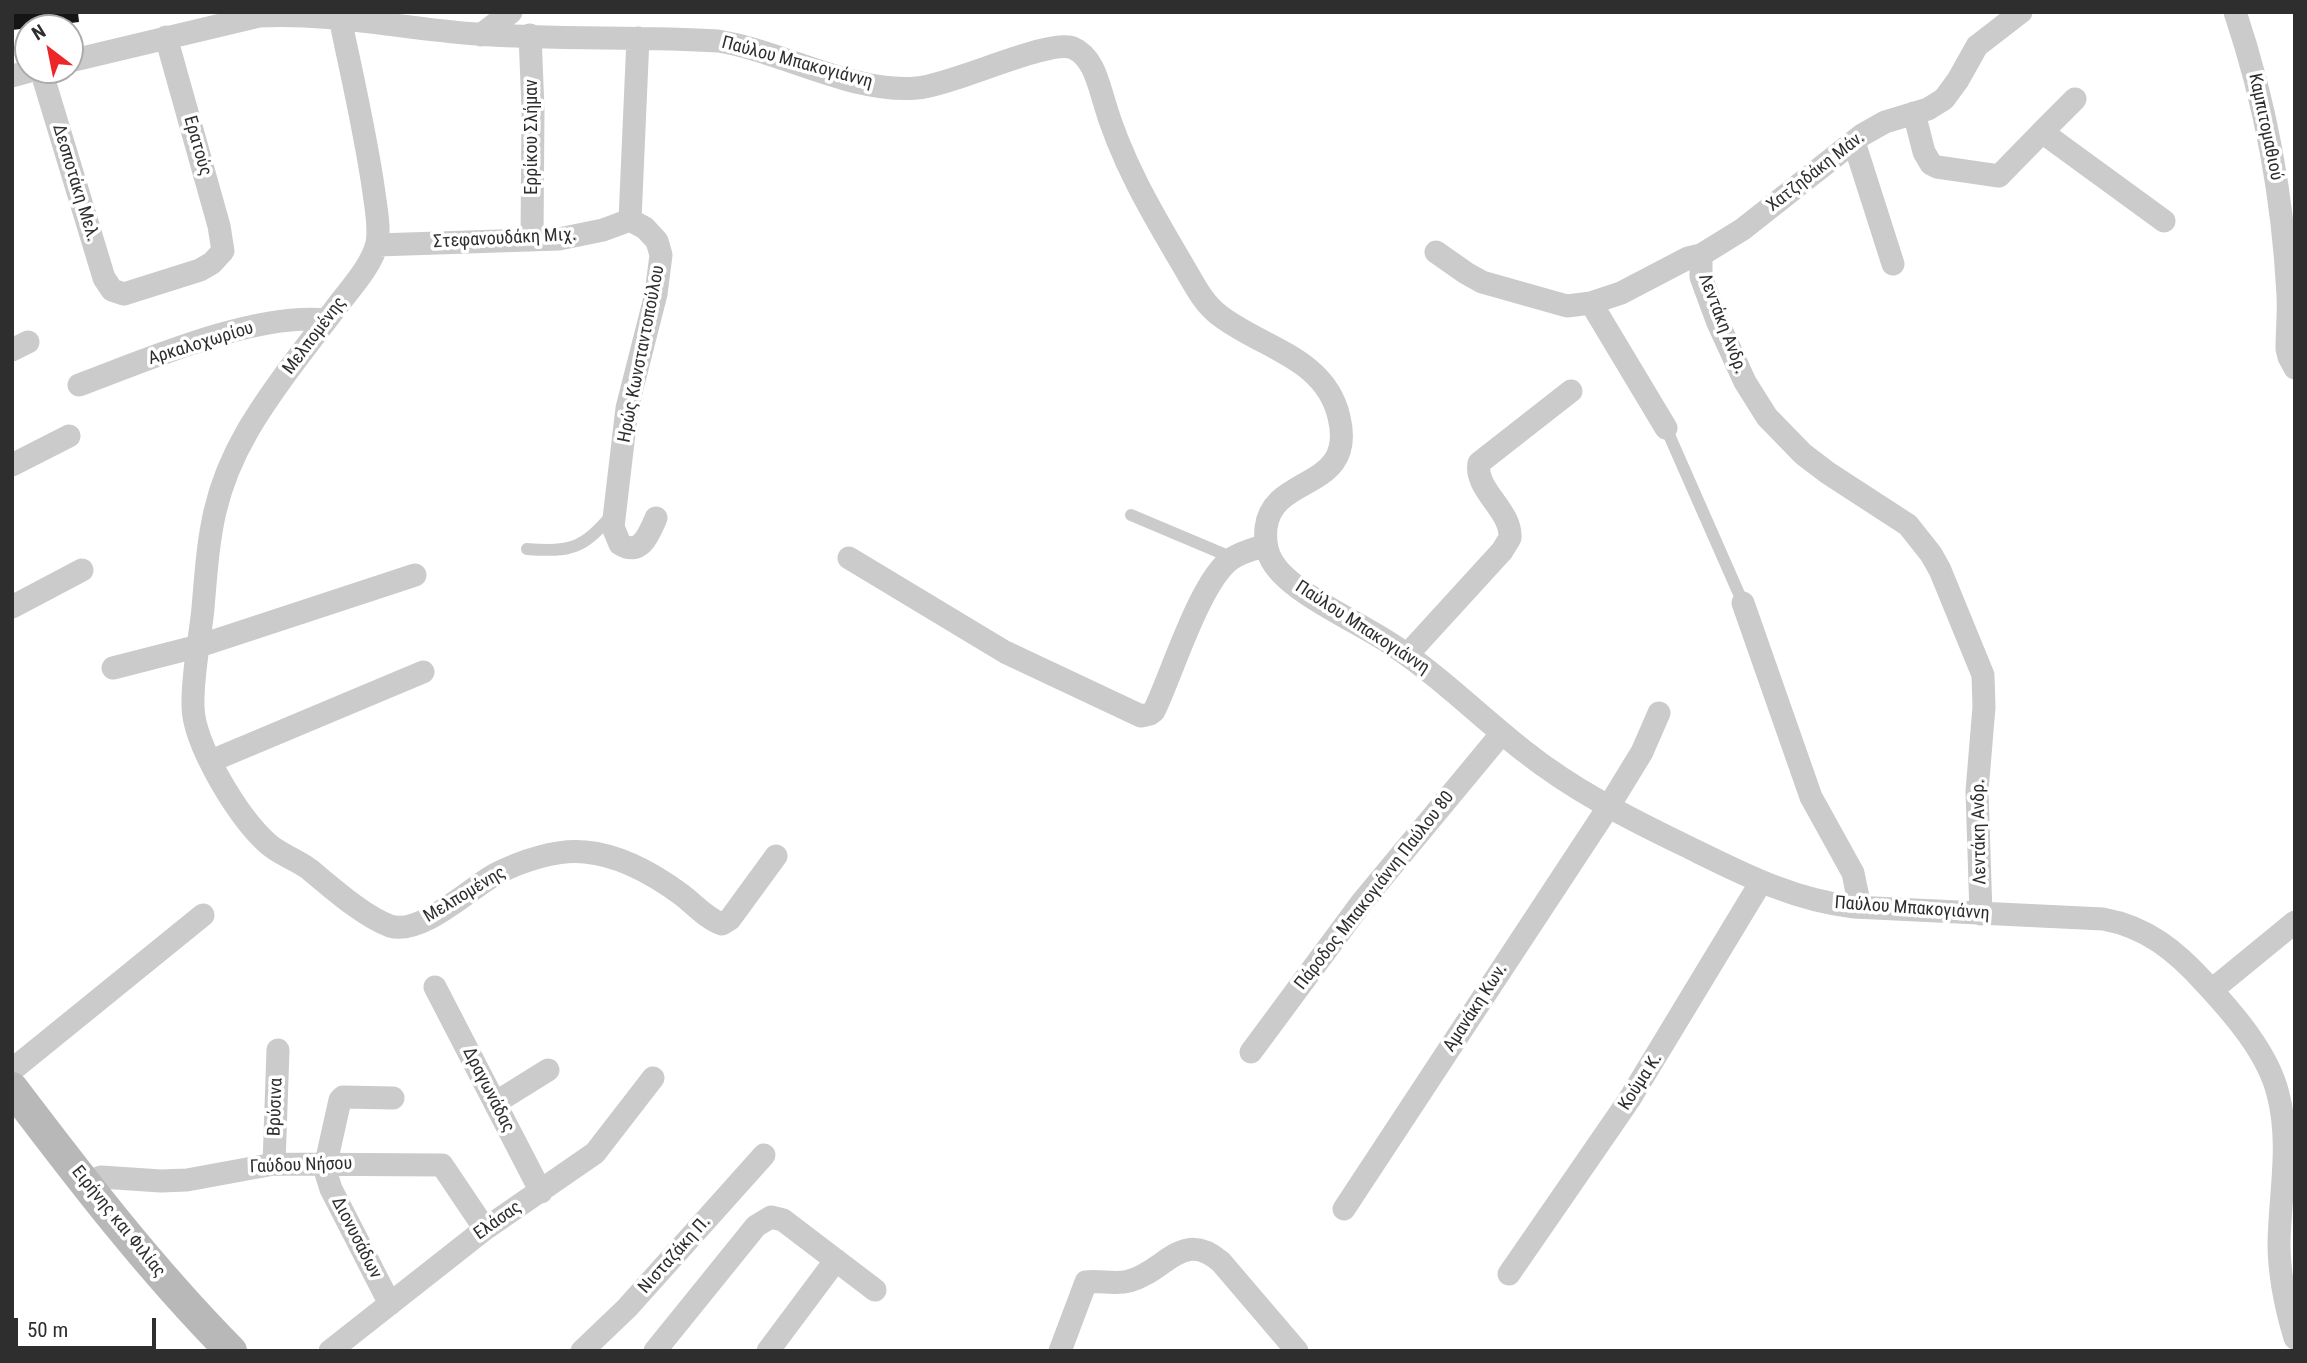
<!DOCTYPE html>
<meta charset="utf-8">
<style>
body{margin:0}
#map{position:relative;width:2307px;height:1363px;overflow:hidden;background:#fff;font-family:"Roboto Condensed",sans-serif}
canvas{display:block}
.frame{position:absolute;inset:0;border:14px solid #2e2e2e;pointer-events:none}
.north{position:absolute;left:14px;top:14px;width:70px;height:70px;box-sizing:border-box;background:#fff;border:2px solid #ababab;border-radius:50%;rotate:328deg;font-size:19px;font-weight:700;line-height:28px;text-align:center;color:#2e2e2e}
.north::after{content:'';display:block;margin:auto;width:24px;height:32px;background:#ed2729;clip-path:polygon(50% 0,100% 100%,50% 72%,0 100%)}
.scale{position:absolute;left:14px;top:1318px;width:142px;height:32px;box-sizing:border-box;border:4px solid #2e2e2e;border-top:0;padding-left:9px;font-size:21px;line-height:24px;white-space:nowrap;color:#2e2e2e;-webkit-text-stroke:5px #fff;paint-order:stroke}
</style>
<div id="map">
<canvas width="2307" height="1363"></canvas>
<div class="frame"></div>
<div class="north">N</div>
<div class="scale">50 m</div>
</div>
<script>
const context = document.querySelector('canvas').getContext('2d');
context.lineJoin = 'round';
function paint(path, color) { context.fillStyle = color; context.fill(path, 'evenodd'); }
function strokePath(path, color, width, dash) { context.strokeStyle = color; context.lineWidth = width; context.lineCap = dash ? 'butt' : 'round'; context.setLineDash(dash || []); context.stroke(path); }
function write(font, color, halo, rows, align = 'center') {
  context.font = font + ' "Roboto Condensed",sans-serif'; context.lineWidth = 7; context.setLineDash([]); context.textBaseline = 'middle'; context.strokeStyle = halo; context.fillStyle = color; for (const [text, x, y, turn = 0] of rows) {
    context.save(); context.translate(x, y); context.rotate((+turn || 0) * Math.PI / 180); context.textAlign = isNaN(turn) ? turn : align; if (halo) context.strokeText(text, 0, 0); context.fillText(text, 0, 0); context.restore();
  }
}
const building = new Path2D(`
 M12,12H78L79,22L12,30Z`);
const lane = new Path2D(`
 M1666,428L1743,603
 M1131,515L1233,558
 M527,549C572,552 582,549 612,515`);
const street = new Path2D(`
 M2235,12C2266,104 2283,198 2288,295C2289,313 2287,331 2287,349L2289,357L2295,368
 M340,18C352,76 366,135 374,193C376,209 380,227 377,243C372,266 349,290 335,309C305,348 273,388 248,430C211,494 209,537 203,608C200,640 192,674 193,707C194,745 238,816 266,842C278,854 296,859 309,869C331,887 363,916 390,926C421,936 470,888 496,874C521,861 557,849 585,852C620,855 655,875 682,895C695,905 707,919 722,924L730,919L776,856
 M481,35L511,12
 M530,35L533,109L532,239
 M638,38L630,220L645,228L657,241L661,255L656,294L627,408L613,527L620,544C641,557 649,534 656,518
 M70,61L259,16C332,12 404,29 477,34C557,40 638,36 718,41C782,51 853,94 917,88C953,85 1050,38 1073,48C1092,56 1098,81 1103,98C1120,159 1152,213 1184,267C1194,284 1203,303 1219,315C1261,348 1325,357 1339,417C1357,492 1272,473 1266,528C1265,539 1266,551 1272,561C1290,593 1359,622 1391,644C1440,676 1478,715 1524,751C1573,790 1630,819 1686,846C1741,873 1792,900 1854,907L2103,919C2147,927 2176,951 2205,983C2233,1013 2268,1053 2278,1094C2291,1143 2280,1193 2279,1243C2279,1275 2286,1308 2295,1338
 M41,70L104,278L112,290L124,294L200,270L212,263L223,251L219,226L166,37
 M12,76L34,70
 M1914,113L1924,152L1931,164L1937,167L1999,176L2042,132L2164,221
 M2042,132L2075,99
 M1854,142L1893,264
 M377,245L559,239L603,230L630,220
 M1436,252L1466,273L1482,282L1567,306L1591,303L1621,293L1688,258L1701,255V277L1718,323L1745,382L1767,417L1803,454L1828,473L1908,525L1931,554L1940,570L1983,675L1984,707L1977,791L1981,914
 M1701,255L1743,229L1862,135L1885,122L1928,109L1944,99L1958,80L1977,46L2021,12
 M1591,303L1666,428
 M12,350L28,342
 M79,385C146,360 256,312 326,320
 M12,465L69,436
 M849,558L1005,652L1141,716L1150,714L1154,711C1172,674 1200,581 1231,559C1241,552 1254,549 1266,545
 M1743,603L1811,797L1853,873L1860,907
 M12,607L82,570
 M1407,655L1502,551L1510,538C1512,510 1474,490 1479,463L1571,391
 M113,668L199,646L415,575
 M211,761L423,672
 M435,987L541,1192
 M2212,990L2295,922
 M1251,1052L1362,902L1502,733
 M12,1070L203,915
 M495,1103L548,1070
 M274,1164L278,1050
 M85,1183L101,1177L161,1181L187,1180L274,1164L442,1165L485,1229
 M1344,1209L1609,806L1642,752L1659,713
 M1509,1274L1629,1100L1761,882
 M390,1304L331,1189L326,1173V1163L340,1100L343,1097L393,1098
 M330,1351L485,1229L595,1153L653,1078
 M582,1351L627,1308L764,1155
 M655,1351L756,1226L771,1217L783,1220L875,1290
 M768,1351L836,1260
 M1060,1351L1086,1282C1100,1280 1115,1285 1129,1281C1165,1272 1182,1228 1221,1262L1297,1351`);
const secondary = new Path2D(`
 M12,1088C81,1179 150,1269 231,1351`);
const streetNames = [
 ["Παύλου Μπακογιάννη",797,63,15],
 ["Καμπιτομαθιού",2265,127,78],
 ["Ερρίκου Σλήμαν",532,137,-90],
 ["Ερατούς",197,146,74],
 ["Χατζηδάκη Μάν.",1816,172,-38],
 ["Δεσποτάκη Μελ.",75,183,73],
 ["Στεφανουδάκη Μιχ.",505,239,-3],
 ["Λεντάκη Ανδρ.",1722,324,69],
 ["Μελπομένης",315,336,-53],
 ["Αρκαλοχωρίου",201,344,-17],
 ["Ηρώς Κωνσταντοπούλου",642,354,-79],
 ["Παύλου Μπακογιάννη",1362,628,33],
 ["Λεντάκη Ανδρ.",1980,832,-91],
 ["Πάροδος Μπακογιάννη Παύλου 80",1375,891,-52],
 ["Μελπομένης",465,895,-31],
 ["Παύλου Μπακογιάννη",1912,909,4],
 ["Αμανάκη Κων.",1476,1008,-57],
 ["Κούμα Κ.",1641,1082,-57],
 ["Δραγωνάδας",488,1090,63],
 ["Βρύσινα",276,1107,-88],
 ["Γαύδου Νήσου",301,1166,-2],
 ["Ελάσας",498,1221,-35],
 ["Ειρήνης και Φιλίας",118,1222,51],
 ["Διονυσάδων",356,1238,63],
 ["Νισταζάκη Π.",675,1255,-48]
];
paint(building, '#151515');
strokePath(lane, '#cbcbcb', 12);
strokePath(street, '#cbcbcb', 23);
strokePath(secondary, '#b8b8b8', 32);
write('18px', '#2e2e2e', '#fff', streetNames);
</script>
